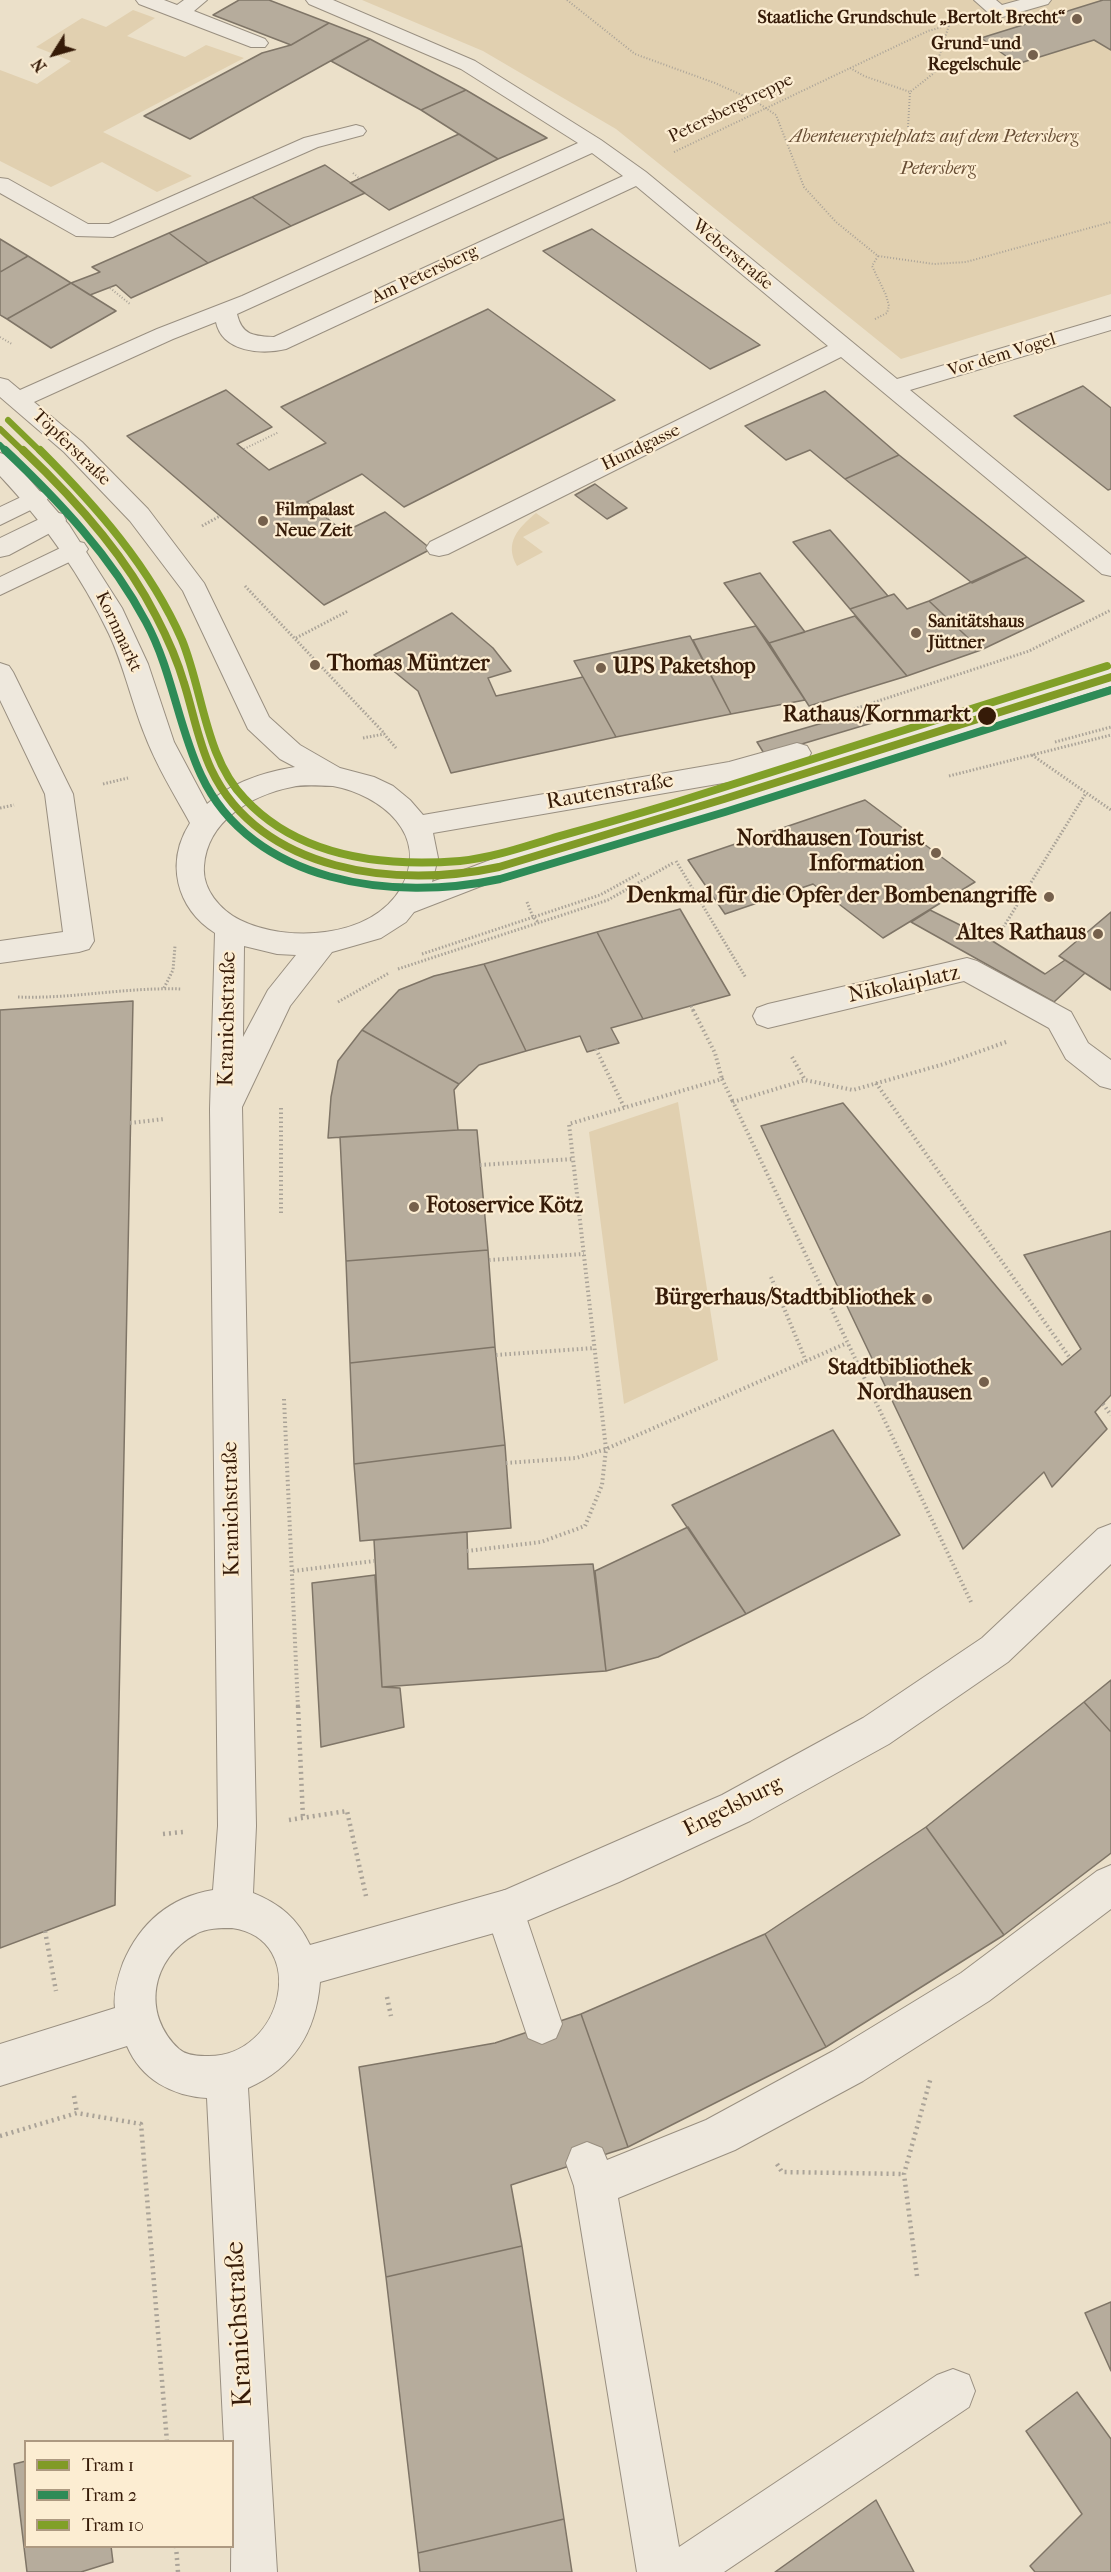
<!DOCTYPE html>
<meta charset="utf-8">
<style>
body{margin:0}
#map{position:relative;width:1111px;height:2572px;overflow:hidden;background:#ebe0c9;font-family:"IM FELL French Canon",serif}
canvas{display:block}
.legend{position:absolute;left:24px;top:2440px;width:210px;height:108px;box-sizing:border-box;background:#fcedd2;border:2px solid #ad9981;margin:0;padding:8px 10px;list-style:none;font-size:18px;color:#361b08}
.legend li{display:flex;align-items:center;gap:12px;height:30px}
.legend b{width:30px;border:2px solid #ad9981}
.north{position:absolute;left:24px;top:24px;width:60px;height:60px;-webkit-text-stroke:4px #fcedd2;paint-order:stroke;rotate:233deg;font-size:16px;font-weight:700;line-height:24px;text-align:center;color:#361b08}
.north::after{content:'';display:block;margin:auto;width:21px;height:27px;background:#361b08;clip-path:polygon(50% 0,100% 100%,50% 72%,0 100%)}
</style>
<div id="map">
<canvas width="1111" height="2572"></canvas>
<ul class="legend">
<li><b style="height:8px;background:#819a26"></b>Tram 1</li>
<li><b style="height:8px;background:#2e8b57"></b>Tram 2</li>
<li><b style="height:8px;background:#81a028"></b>Tram 10</li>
</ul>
<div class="north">N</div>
</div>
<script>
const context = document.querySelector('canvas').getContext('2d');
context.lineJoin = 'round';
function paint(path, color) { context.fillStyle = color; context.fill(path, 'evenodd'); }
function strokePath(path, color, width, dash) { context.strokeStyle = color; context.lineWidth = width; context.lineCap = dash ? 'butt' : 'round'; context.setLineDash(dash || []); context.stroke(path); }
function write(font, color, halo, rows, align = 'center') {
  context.font = font + ' "IM FELL French Canon",serif'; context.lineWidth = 4.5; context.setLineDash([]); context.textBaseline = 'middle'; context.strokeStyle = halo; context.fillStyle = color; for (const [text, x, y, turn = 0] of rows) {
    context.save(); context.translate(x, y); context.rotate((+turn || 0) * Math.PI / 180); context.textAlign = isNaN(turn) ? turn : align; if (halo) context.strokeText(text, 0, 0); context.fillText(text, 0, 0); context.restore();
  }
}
const green = new Path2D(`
 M362,0H1111V294L901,359L616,129L483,51Z
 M133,10L155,18L127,36L185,57L206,45L244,58L103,132L192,176L157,192L102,162L51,187L0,161V70L37,84L71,61L36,47L82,18L106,27Z
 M536,513L550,523L523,537L543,552L517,566C504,543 518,528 536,513Z
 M678,1102L718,1360L624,1404L589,1132Z`);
const building = new Path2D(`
 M239,0H269L329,23L291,45L213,15Z
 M1103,0H1111V50L1094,40L1017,64L981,38Z
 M329,23L370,39L190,139L144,116L262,53L291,45Z
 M370,39L466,90L421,110L331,61Z
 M466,90L547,138L498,159L421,110Z
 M459,134L498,159L389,210L350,183Z
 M325,165L365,193L291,226L252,197Z
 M252,197L291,226L208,263L169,233Z
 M592,229L760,345L710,369L543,251Z
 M169,233L208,263L131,298L116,285L90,295L71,283L100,272L92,267Z
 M0,239L28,256L0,272Z
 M28,256L71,283L7,319L0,315V272Z
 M71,283L116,311L51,348L7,319Z
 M488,309L615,400L404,507L362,474L307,502L344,532L385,512L431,549L324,605L127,436L226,390L272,427L237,444L269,470L326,443L281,407Z
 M1083,386L1111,408V489L1108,490L1014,416Z
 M825,391L899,455L845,479L810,450L786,460L745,426Z
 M899,455L1027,557L972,583L845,479Z
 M595,484L627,508L607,519L575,495Z
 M830,530L888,596L850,609L793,542Z
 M1027,557L1084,601L981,650L929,601Z
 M760,573L805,632L769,643L724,583Z
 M894,594L907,609L929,601L981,650L907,676L850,609Z
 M452,613L493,648L511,671L488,678L496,696L583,677L616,737L451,773L418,691L374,655Z
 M855,616L907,676L809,706L769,643Z
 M756,626L805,700L731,714L693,640Z
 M690,636L731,714L616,737L574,661Z
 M864,711L872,723L765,755L757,742Z
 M865,800L975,882L883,938L813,884L725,914L688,860Z
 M680,909L730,995L643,1019L597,932Z
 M930,910L994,942L1045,974L1065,960L1085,973L1054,1002L911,922Z
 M1111,912V990L1059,956Z
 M597,932L643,1019L611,1028L619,1043L587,1052L580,1036L526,1051L484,964Z
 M484,964L526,1051L479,1065L459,1084L362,1030L399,990L434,976Z
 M133,1001L115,1905L0,1948V1010Z
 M362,1030L459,1084L454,1090L458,1130L328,1138L331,1097L338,1061Z
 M843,1103L1062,1365L1081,1349L1024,1255L1111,1231V1395L1095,1412L1107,1429L1052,1487L1044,1472L963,1549L761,1126Z
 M458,1130H477L488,1250L346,1261L340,1137Z
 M488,1250L495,1347L350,1363L346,1261Z
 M495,1347L505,1445L354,1464L350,1363Z
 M833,1430L900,1535L746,1614L672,1505Z
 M505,1445L511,1528L360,1541L354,1464Z
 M688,1527L746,1614L658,1657L606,1671L595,1571Z
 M467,1532L468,1569L593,1564L606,1671L382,1687L374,1540Z
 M375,1575L382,1687L400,1688L404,1727L321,1747L312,1583Z
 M1111,1680V1732L1084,1702Z
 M1084,1702L1111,1732V1853L1004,1935L926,1827Z
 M926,1827L1004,1935L826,2047L765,1934Z
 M765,1934L826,2047L628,2147L581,2014Z
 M581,2014L628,2147L511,2185L522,2246L386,2277L359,2067L495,2043Z
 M522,2246L564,2519L418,2553L386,2277Z
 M1111,2302V2371L1085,2313Z
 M1077,2392L1111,2439V2572H1035L1030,2566L1082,2514L1026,2431Z
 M26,2461V2546H111L113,2562L81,2572H27L14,2464Z
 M876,2500L914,2572H775Z
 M564,2519L572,2572H420L418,2553Z`);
const pathFar3 = new Path2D(`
 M567,0L635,54L715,83L755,101L776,115L804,187L836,222L878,256L934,264L966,262L1111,222
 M850,68L864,76L910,92
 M908,127L910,92L934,73L949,25
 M674,152L928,31L953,24
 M353,173L360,179
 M110,288L130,304
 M875,319L887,313L889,306L886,295L872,266L878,256
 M0,337L12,344
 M244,449L279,432`);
const pathFar2 = new Path2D(`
 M327,518L342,510
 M202,526L220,516
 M245,586L384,733
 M296,638L348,611
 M824,719L1029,651L1111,610
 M363,738L384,734L396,748
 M1055,742L1111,727
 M1032,755L1111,810
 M949,776L1111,735
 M103,784L128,778
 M0,808L14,805
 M676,861L746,978
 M527,902L533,917L539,923
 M998,936L1086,793
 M422,954L600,895L640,873
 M398,969L608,900L673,863
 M164,988L173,970L175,946
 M18,997C73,999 126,987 181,989
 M338,1002L389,973
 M691,1006L694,1012`);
const pathFar1 = new Path2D(`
 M693,1010L715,1053L722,1079
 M596,1049L624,1107
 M792,1057L805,1080
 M876,1083L1070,1358
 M281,1108V1215
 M130,1123L164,1119
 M480,1165L573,1159
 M489,1260L584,1254
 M771,1277L806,1361
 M496,1355L594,1348
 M284,1399L298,1708
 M1103,1404L1111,1415
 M506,1463L576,1458L606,1449L847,1343
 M467,1551L541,1542L585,1526L602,1485L606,1449L569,1124L722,1079L733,1102
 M293,1571L374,1561
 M971,1602L733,1102L805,1080L853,1090L944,1064L1006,1042`);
const path = new Path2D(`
 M298,1706L303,1818
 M289,1820L347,1811L366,1896
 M163,1834L183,1832
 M45,1931L56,1991
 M387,1997L391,2016
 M74,2096L77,2113
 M0,2136L77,2113L141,2124L167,2442
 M777,2164L782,2172L904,2174
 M917,2276L904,2174L931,2077
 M176,2546L178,2572`);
const service = new Path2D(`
 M974,0H996L1002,5L1020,0H1051L1048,4L999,18L992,16Z
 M36,490L45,493L48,498L45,503L0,525V507Z
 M54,512L63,514L66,520L63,526L9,555L0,557V538Z
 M75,541L84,543L88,549L84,555L0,595V577Z
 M0,663L9,666L13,672L73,794L94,941L89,949L79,952L0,963V941L63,932L45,794L0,700Z
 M1111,1865V1909L989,2001L863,2081L735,2150L618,2198L679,2547L937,2375L953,2369L969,2375L975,2391L969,2407L724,2572H637L574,2186L566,2163L572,2148L587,2142L602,2148L607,2160L706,2120L833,2051L961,1973L1097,1871Z
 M505,1890L519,1896L562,2024L556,2038L542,2044L528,2038L485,1910L491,1896Z`);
const minor = new Path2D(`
 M136,0H164L177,5L184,0H207L194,11L265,39L268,43L265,47H251L139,4Z
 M306,0H333L475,61L601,140L646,172L897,379L1111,316V330L910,390L1111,555V576L1102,574L841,357L448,554L439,556L430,554L426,548L430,542L828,346L636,186L286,349C262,355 222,352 216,322L173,339L34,402L82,442L148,509L204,583L269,717L300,745L340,768L374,777L393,786L410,800L423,815L729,762L797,743L807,746L811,753L807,760L729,782L433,833L438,858L432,882L501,856L645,814L1111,668V686L662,829L520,871L414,912L406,922L381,938L332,952L290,1006L242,1107L256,1826L253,1893C280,1904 297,1918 310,1945L505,1890L722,1795L863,1718L982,1638L1098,1529L1111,1524V1564L1008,1662L889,1744L750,1821L619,1882L505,1930L320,1982C316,2032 294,2068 248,2088L277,2572H231L232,2442H224L207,2098C172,2096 141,2079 127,2046L0,2086V2044L115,2008C113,1993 118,1977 123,1963C140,1923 170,1897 213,1890L218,1826L210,1109L215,933C176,908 165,862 190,823C174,794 156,765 144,733C131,700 124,666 109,634C81,575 44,523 0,476V453L9,456L69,525L122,608L148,664L174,742L207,804C231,783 264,772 295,767L280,759L248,729L183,591L130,521L64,452L0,397V378L8,380L20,390L157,329L242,296L578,143L461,69L309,4ZM592,153L623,176L274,337C255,336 242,336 237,314ZM333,786C381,795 431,835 401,888C372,939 286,943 240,920C220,910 202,889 204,866C207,821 251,795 292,787C305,784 320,786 333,786ZM244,946L277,954L296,955L268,990L243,1037ZM232,1928C311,1939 283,2060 205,2056C195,2056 186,2055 179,2049C141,2014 151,1958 196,1934C206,1928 221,1928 232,1928Z
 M356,125L363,127L366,131L363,135L318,147L113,237L76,236L0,193V178L8,179L88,224H109L304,138Z
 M967,958L977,961L1071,1012L1088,1043L1111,1060V1089L1100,1086L1066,1059L1049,1028L964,981L768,1028L757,1024L753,1016L757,1008L768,1004Z`);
const tram1Far1 = new Path2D(`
 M0,429L24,452`);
const tram1 = new Path2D(`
 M23,450C74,498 124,553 156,616C167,637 177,659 184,683C193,711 198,742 211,769C260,873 398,889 499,867L724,799L1111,677`);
const tram2Far1 = new Path2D(`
 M0,445L7,452`);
const tram2 = new Path2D(`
 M5,450C59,501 111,556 146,622C172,670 178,726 201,775C252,884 394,902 500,879L725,812L1111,690`);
const tram3Far1 = new Path2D(`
 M8,420L41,452`);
const tram3 = new Path2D(`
 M40,450C96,506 150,567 182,640C203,691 205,758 245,799C300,858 384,867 460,861C491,858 520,848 550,839C592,827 635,815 677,802C821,757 964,711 1107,666`);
const markers = [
 [1077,19,6,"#75604c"],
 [1033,55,6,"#75604c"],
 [263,521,6,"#75604c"],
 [916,633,6,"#75604c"],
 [315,665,6,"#75604c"],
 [601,668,6,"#75604c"],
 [987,716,10,"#361b08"],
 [936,853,6,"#75604c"],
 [1049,897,6,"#75604c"],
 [1098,934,6,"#75604c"],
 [414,1207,6,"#75604c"],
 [927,1299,6,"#75604c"],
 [984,1382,6,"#75604c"]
];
const farPoinames = [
 ["Staatliche Grundschule „Bertolt Brecht“",1065,19],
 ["Grund- und",1021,45],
 ["Regelschule",1021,66],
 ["Filmpalast",275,511,"left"],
 ["Neue Zeit",275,532,"left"],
 ["Sanitätshaus",928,623,"left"],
 ["Jüttner",928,644,"left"]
];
const farStreetnames = [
 ["Petersbergtreppe",731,109,-26],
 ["Weberstraße",732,255,40],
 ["Am Petersberg",425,275,-25],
 ["Vor dem Vogel",1002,356,-17],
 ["Töpferstraße",71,448,44],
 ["Hundgasse",641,448,-26],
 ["Kornmarkt",118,632,65]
];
const farParknames = [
 ["Abenteuerspielplatz auf dem Petersberg",934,138],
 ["Petersberg",938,170]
];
const poiNames = [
 ["Thomas Müntzer",327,665,"left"],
 ["UPS Paketshop",613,668,"left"],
 ["Nordhausen Tourist",924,840],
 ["Information",924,865],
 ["Denkmal für die Opfer der Bombenangriffe",1037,897],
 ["Altes Rathaus",1086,934],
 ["Fotoservice Kötz",426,1207,"left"],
 ["Bürgerhaus/Stadtbibliothek",915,1299],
 ["Stadtbibliothek",972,1369],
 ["Nordhausen",972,1394]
];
const stopNames = [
 ["Rathaus/Kornmarkt",971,716]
];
const streetNames = [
 ["Rautenstraße",610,792,-10],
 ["Nikolaiplatz",904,985,-12],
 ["Kranichstraße",228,1019,-89],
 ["Kranichstraße",232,1509,-91],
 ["Engelsburg",733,1807,-27]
];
const nearStreetnames = [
 ["Kranichstraße",240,2324,-93]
];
paint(green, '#e1d0b0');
paint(building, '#b6ac9c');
strokePath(building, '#7f7567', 1.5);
strokePath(service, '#998f80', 2);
strokePath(minor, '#998f80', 2);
strokePath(pathFar3, '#aaa398', 2, [1, 2]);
strokePath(pathFar2, '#aaa398', 3, [1.5, 2]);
strokePath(pathFar1, '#aaa398', 4, [1.5, 3]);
strokePath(path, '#aaa398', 4.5, [2, 4]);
paint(service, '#eee8dd');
paint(minor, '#eee8dd');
strokePath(tram1Far1, '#819a26', 6);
strokePath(tram1, '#819a26', 8);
strokePath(tram2Far1, '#2e8b57', 6);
strokePath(tram2, '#2e8b57', 8);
strokePath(tram3Far1, '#81a028', 6);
strokePath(tram3, '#81a028', 8);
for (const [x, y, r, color] of markers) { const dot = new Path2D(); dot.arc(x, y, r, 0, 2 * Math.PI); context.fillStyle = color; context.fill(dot); strokePath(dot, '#fcedd2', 2); }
write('bold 18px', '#361b08', '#fcedd2', farPoinames, 'right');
write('18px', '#361b08', '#fcedd2', farStreetnames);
write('italic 18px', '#674d34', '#fcedd2', farParknames);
write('bold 22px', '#361b08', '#fcedd2', poiNames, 'right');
write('bold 22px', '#361b08', '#fcedd2', stopNames, 'right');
write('22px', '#361b08', '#fcedd2', streetNames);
write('27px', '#361b08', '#fcedd2', nearStreetnames);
</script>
